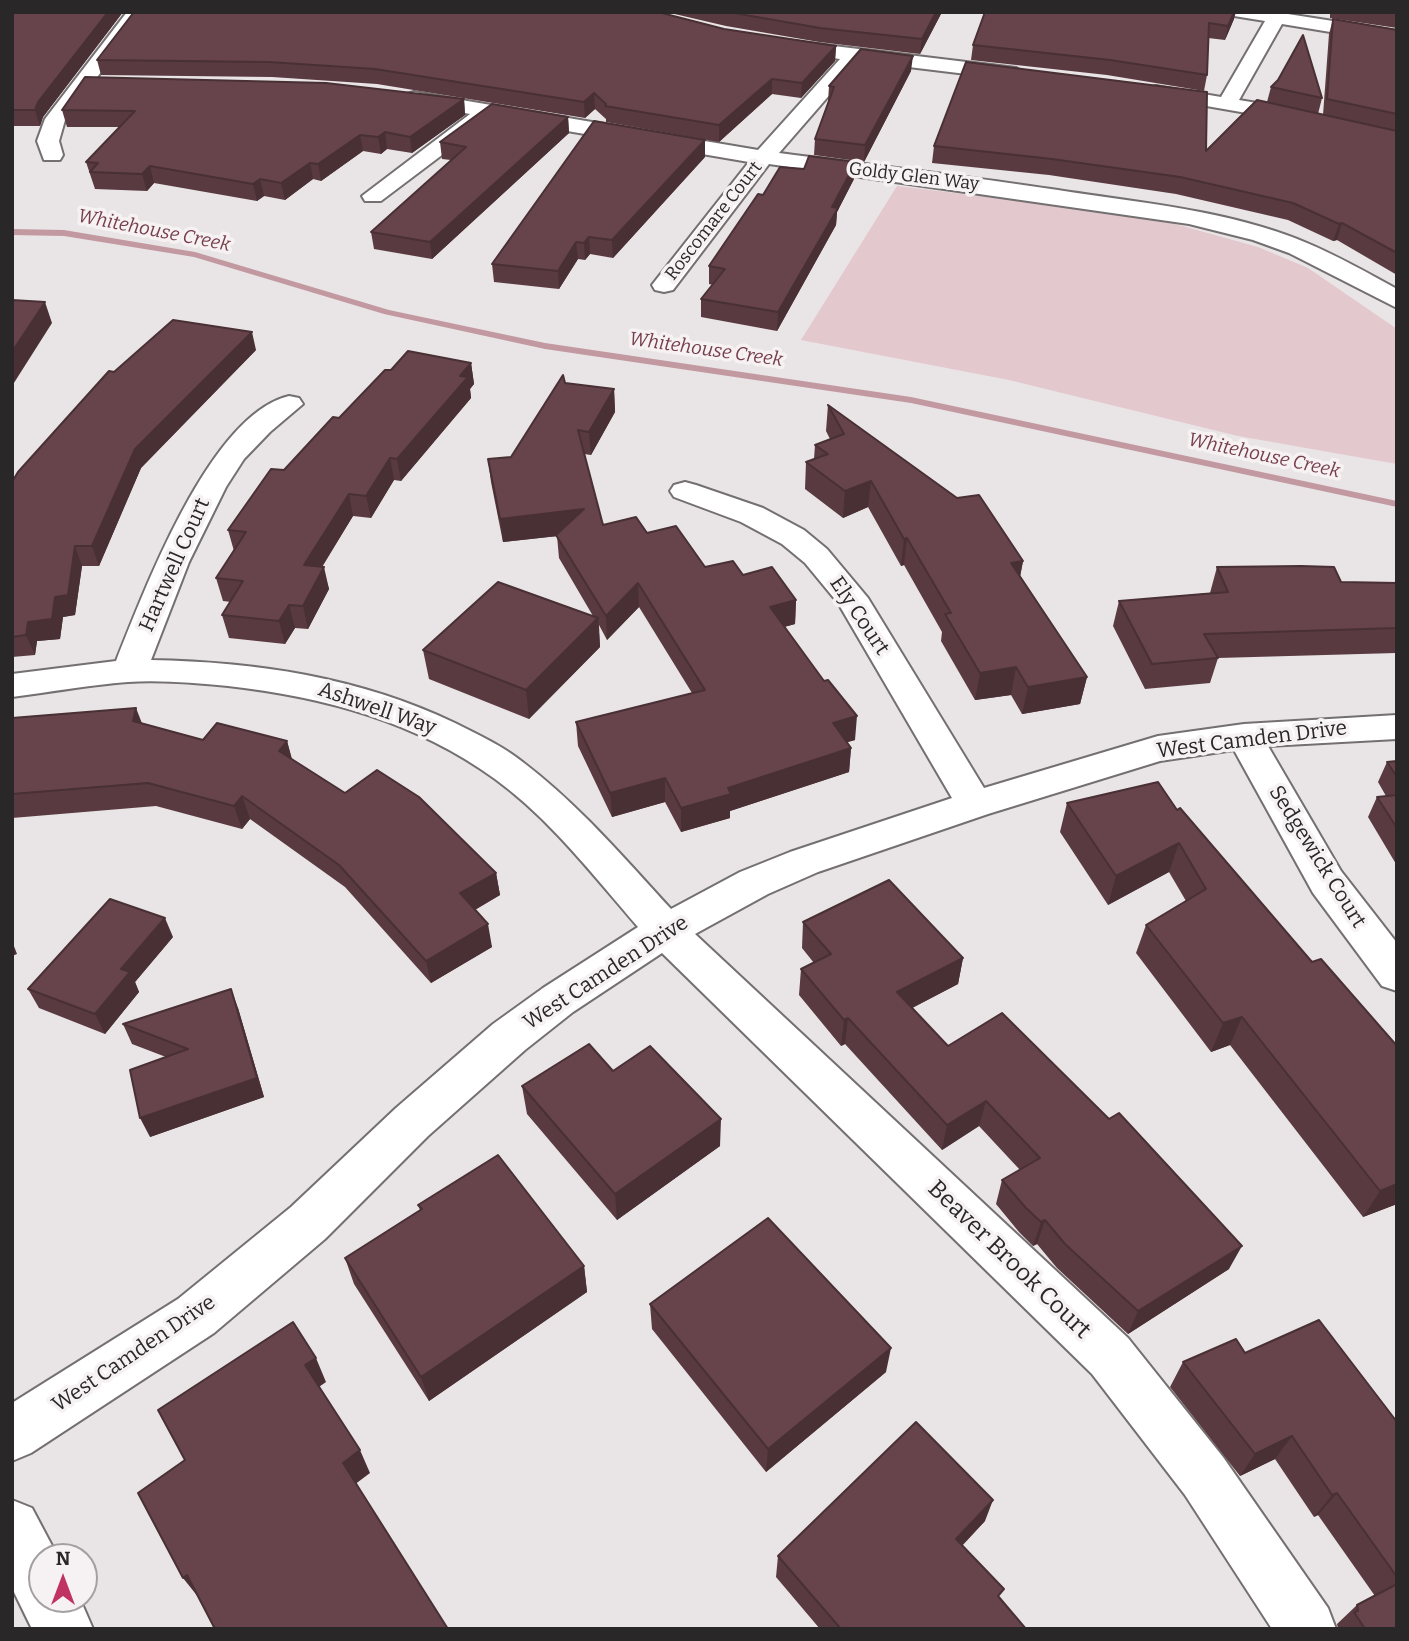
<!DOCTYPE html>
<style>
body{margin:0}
#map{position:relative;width:1409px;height:1641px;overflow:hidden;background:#e9e4e5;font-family:Bitter,serif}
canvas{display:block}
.frame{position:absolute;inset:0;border:14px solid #292728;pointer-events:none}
.north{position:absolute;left:28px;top:1543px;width:70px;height:70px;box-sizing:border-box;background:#f6f1f2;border:2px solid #a4a0a1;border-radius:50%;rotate:0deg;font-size:19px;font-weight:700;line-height:28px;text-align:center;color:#292728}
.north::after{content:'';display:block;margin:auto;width:24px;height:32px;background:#bf3262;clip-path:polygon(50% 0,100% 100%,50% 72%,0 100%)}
</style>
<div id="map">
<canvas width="1409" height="1641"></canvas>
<div class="frame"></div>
<div class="north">N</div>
</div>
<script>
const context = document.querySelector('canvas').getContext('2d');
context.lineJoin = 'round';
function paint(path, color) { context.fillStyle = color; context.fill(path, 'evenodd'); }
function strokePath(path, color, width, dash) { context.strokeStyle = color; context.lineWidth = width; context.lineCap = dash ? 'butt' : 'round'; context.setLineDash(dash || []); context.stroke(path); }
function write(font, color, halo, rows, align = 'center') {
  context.font = font + ' Bitter,serif'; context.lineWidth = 7; context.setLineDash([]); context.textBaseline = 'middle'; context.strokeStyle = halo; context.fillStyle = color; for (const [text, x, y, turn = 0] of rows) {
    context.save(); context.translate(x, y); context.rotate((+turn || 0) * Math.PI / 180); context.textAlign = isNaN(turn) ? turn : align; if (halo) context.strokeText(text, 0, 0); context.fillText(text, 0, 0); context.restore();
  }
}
const green = new Path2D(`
 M897,186L1087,209L1168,222L1258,247L1308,268L1397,329V464L1238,436L1009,380L801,340Z`);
const stream = new Path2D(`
 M12,229L64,230L195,252L389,310L545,343L911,397L1397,501V507L911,403L545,349L384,314L194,257L64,236L12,235Z`);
const minor = new Path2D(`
 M127,12H146L65,120L59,141L63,155L60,160H44L37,141L45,119Z
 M1231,12H1289L1288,14L1397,31V43L1282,24L1239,100L1281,107L1397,135V147L1281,119L1149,96L1146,92L1149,88L1156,86L1221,97L1265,21L1234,16Z
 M784,40L1016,68L1026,74L1016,80L859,61L779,153C872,165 966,176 1058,190C1141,203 1229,210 1307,243C1338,256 1368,273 1397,289V308L1289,253L1253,240L1189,224L769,164L673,290L664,292L655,290L652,285L749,162L491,118L381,201H365L362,196L470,114L407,102L404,98L407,94L414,92L758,150L840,59L777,50L775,46L777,42Z
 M289,396L299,398L303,404L270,432L244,459L226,487L189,562L151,660C256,662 359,677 455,723C479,735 503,746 524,763C579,805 624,858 671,909L740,872L790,852L952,798L838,603L805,563L782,544L741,522L674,497L670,491L674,485L685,482L696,485L763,508L804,530L827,549L868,598L984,788L1158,736L1244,724L1397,715V739L1268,746L1341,871L1397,943V991L1382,986L1313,893L1234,750L1160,761L988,814L818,872L768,894L695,934L1128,1338L1223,1457L1328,1608L1336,1629H1272L1185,1495L1092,1374L662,953L573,1012L525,1050L428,1136L325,1239L214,1333L31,1453L12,1461V1403L178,1299L291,1207L396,1108L493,1024L543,988L638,927C593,875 550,819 495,779C415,721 324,697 228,686C195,683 161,680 128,682C89,685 51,692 12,697V674L116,661C144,592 209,415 289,396Z
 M12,1500L32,1508L58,1557H42V1599H80L93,1629H32L12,1588Z`);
const wall = new Path2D(`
 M12,12H123L43,117L40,126H12Z
 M666,12H942L920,54L819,42L726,26Z
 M1330,12H1397V28L1330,18Z
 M1234,19L1225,40L1208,38L1207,75L1204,91L1107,75L971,60L973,45Z
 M1333,19L1397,30V275L1337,240L1333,241L1288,220L1176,194L1049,175L932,163L934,146L1206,151L1323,115L1329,34Z
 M724,29L836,46L835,61L801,98L772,94L719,142L606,122V119L595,109L585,118L377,84L272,77L101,75L97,60Z
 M911,71L864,162L814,155L815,139L828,102L829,86Z
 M1271,87L1322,98L1318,114L1267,102Z
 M464,99L465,115L412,153L387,149L381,154L363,151L321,181L313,179L285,200L264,196L257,201L154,183L147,191L95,189L86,162L119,127H67L62,110Z
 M568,117L569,133L432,259L374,249L371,232L451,160L442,159L440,142Z
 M705,157L613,258L590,254L585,260L578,259L559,289L494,282L492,264Z
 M854,179L837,212L836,225L777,331L701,317V299L713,285L709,284V266L763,195Z
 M256,350L141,468L99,566H82L75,615L63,617L60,639L37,641L35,655L12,657V482L114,372Z
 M471,363L474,384L470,389L471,398L401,481L394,480L371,518L353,516L322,566L329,589L308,629L295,628L285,644L229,638L222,615L231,602L223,601L216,578L234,551L228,530L284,470L391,370Z
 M565,383L614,389L615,412L591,455L584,454L603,525L647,533L705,567L743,575L796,600L795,624L784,627L855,740L847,742L851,748L849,772L730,811V818L681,832L665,802L612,817L578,746L576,722L692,693L639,607L607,640L599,625L600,647L529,719L429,679L423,650L593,616L559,558L557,536L503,542L491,482L488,459L511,457Z
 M828,405L1023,561L1020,576L1087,677L1080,704L1022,714L1011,695L975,700L941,641L942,632L904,565L901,566L868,507L843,518L805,489L806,462L814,459L815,445L830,439L826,431Z
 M1217,567L1341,582L1397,583V654L1396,653L1218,658L1210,683L1145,689L1113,626L1119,601L1210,593Z
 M12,718L142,723L203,740L287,741L292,759L345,793L496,873L500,895L475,910L492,947L431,983L345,887L250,819L242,829L156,806L12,818Z
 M1397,761V864H1396L1368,817L1377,797L1386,796L1378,782L1387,762Z
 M1158,782L1397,1204L1363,1217L1230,1045L1211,1052L1136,953L1146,925L1186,901L1169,872L1108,905L1060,832L1067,803Z
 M803,922L963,958L958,984L912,1008L948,1046L1229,1269L1128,1334L1057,1268L1037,1244L1033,1246L1019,1232L996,1204L1002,1180L1020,1170L979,1126L942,1150L845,1044L841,1046L799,995L801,969L814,963L802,948Z
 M173,937L135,982L139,992L105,1034L39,1008L28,989Z
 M238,1008L264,1097L150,1137L166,1057L132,1044L123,1024Z
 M613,1071L720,1146L617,1220L527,1114L522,1086Z
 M418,1205L584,1266L587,1292L429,1401L354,1284L345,1258L420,1210Z
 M650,1304L886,1372L766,1472L652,1329Z
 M1245,1353L1397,1422V1629H1337L1338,1628L1337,1624L1357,1605L1375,1596L1318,1515L1314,1517L1275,1459L1240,1476L1170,1387L1183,1362Z
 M985,1521L962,1546L1000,1598L1026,1629H820L776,1577L778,1556Z`);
const shadedWall = new Path2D(`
 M108,12H123L43,117L40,126L35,110L38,102Z
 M936,12H942L920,54L922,39Z
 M1234,12H1236L1234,19L1225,40L1228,26Z
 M836,46L835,61L801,98L802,83Z
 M913,56L911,71L864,162L865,145Z
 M772,79V94L719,142V125Z
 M594,93L595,109L585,118L584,102Z
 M464,99L465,115L412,153L410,137Z
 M568,117L569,133L432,259L430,242Z
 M385,132L387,149L381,154L378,137Z
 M360,135L363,151L321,181L318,164Z
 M705,140V157L613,258L612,240Z
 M856,162L854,179L837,212L836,225L777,331L778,312Z
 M310,163L313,179L285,200L281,183Z
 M150,166L154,183L147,191L142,174Z
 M260,179L264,196L257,201L253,184Z
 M1342,223L1337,240L1333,241L1339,224Z
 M589,237L590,254L585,260L584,243Z
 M576,242L578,259L559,289L558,271Z
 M45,302L52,323L12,386V352Z
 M252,332L256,350L141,468L99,566L92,546L135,449Z
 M471,363L474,384L470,389L471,398L401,481L397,459L460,376Z
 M614,389L615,412L591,455L589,432Z
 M390,458L394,480L371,518L366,496Z
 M871,481L868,507L843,518L845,491Z
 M349,494L353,516L310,587L304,565Z
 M584,509L586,533L503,542L500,519Z
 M907,538L904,565L901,566L904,539Z
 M75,546L82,566L75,615L63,617L60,639L37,641L35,655L26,635L28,622L55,597Z
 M1023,561L1018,588L1011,563Z
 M324,567L329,589L308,629L303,606Z
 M638,583L639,607L607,640L606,616Z
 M796,600L795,624L769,631L770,607Z
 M289,605L295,628L285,644L279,621Z
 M598,618L600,647L529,719L526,690Z
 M1016,667L1011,695L975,700L980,673Z
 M1087,677L1080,704L1022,714L1028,687Z
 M136,708L145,731L133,721Z
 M857,716L855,740L831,747L833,723Z
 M287,741L293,764L279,751Z
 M851,748L849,772L730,811V818L681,832V808L728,788Z
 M665,778V802L612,817L610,793Z
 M242,796L250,819L242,829L234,806Z
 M1179,843L1169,872L1108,905L1116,876Z
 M496,873L500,895L464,916L460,893Z
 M165,918L173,937L135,982L139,992L105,1034L95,1014L121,969Z
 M488,924L492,947L431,983L426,961Z
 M12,941L17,954L12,956Z
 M963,958L958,984L893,1018L897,992Z
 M231,989L238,1008L264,1097L150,1137L140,1118Z
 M1242,1017L1230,1045L1211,1052L1223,1023Z
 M848,1018L845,1044L841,1046L844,1020Z
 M986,1101L979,1126L942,1150L947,1125Z
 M721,1119L720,1146L617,1220L615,1194Z
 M1397,1184V1204L1363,1217L1380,1191Z
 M1045,1220L1037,1244L1033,1246L1041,1222Z
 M1242,1246L1229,1269L1128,1334L1138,1311Z
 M584,1266L587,1292L429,1401L421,1377Z
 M891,1348L886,1372L766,1472L768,1449Z
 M316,1358L326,1382L316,1389L305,1365Z
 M1292,1436L1275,1459L1240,1476L1255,1454Z
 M360,1450L370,1473L354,1485L343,1463Z
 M1337,1493L1318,1515L1314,1517L1332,1495Z
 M993,1500L985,1521L948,1560L956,1539Z
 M187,1575L199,1598L183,1578Z`);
const building = new Path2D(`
 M12,12H108L38,102L35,110H12Z
 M134,12H658L724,29L836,46L802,83L772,79L719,125L605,106L606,104L594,93L584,102L375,69L269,62L97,60Z
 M728,12H936L922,39L820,28Z
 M985,12H1234L1228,26L1209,23L1207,75L1110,60L973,45Z
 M1333,19L1397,30V114L1327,99Z
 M1303,35L1322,98L1271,87L1278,80Z
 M861,49L913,56L865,145L815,139L834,87L829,86Z
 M966,62L1207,92L1206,151L1257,100L1397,131V253L1342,223L1339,224L1293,203L1180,177L1052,159L934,146Z
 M85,77L326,83L464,99L410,137L385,132L378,137L360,135L318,164L310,163L281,183L260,179L253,184L150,166L142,174L90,172L98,163L86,162L135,111L62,110Z
 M492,104L568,117L430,242L371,232L466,147L440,142Z
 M594,121L705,140L612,240L589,237L584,243L576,242L558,271L492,264Z
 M809,156L856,162L832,207L838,208L778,312L701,299L725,269L709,266L758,194L763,195L780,167L804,169Z
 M12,300L45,302L12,352Z
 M173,320L252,332L135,449L92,546H75L68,595L55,597L52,619L28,622L26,635L12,637V482L18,472L109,371L114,372Z
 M408,351L471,363L460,376L468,377L397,459L390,458L366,496L349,494L304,565L324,567L303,606L289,605L279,621L222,615L243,581L216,578L246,532L228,530L271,469L284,470L333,417L339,418L385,370H391Z
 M563,375L565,383L614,389L589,432L578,430L603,525L636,517L647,533L676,526L705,567L733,561L743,575L772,567L796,600L770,607L824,681L828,680L857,716L833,723L851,748L728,788L731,794L681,808L665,778L610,793L576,722L705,690L638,583L606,616L556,535L584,509L500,519L488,459L511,457Z
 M828,405L957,498L979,495L1023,561L1011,563L1087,677L1028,687L1016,667L980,673L945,614L951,613L907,538L904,539L871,481L845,491L806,462L828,454L815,445L844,434Z
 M1301,566L1334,567L1341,582L1397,583V628L1204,634L1218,658L1152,664L1119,601L1228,592L1217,567Z
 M498,582L598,618L526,690L423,650Z
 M136,708L133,721L203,740L217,723L287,741L279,751L345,793L377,770L419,797L496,873L460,893L488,924L426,961L339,865L242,796L234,806L148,783L12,794V718Z
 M1397,761V777L1387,762Z
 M1158,782L1177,810L1180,808L1312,962L1321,959L1397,1046V1184L1380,1191L1242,1017L1223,1023L1146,925L1206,889L1179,843L1116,876L1067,803Z
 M1397,795V828L1377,797Z
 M889,880L963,958L897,992L948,1046L1002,1013L1109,1119L1119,1113L1242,1246L1138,1311L1065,1244L1045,1220L1041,1222L1026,1208L1002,1180L1040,1158L986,1101L947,1125L848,1018L844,1020L801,969L831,954L803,922Z
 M110,899L165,918L121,969L130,972L95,1014L28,989Z
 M231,989L257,1078L140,1118L130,1070L188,1049L123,1024Z
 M589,1044L613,1071L650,1046L721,1119L615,1194L522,1086Z
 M498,1155L584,1266L421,1377L345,1258L422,1209L418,1205Z
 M768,1218L891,1348L768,1449L650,1304Z
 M1319,1320L1397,1422V1577L1337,1493L1332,1495L1292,1436L1255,1454L1183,1362L1236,1339L1245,1353Z
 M293,1322L316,1358L305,1365L360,1450L343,1463L448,1629H215L187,1575L183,1578L138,1493L185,1460L158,1410Z
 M916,1422L993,1500L956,1539L1004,1589L998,1596L1026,1629H841L778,1556Z
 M1397,1584V1629H1365L1354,1612L1358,1611L1357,1605Z`);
const farStreetnames = [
 ["Goldy Glen Way",914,177,7],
 ["Roscomare Court",714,221,-52]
];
const farWaternames = [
 ["Whitehouse Creek",154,231,11],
 ["Whitehouse Creek",706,350,8],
 ["Whitehouse Creek",1264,456,12]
];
const streetNames = [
 ["Hartwell Court",175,565,-66],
 ["Ely Court",859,616,56],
 ["Ashwell Way",377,709,19],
 ["West Camden Drive",1252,740,-7],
 ["Sedgewick Court",1317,857,58],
 ["West Camden Drive",606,973,-33],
 ["West Camden Drive",134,1354,-34]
];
const nearStreetnames = [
 ["Beaver Brook Court",1009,1260,44]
];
paint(green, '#e3c8cd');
paint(stream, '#c299a1');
strokePath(minor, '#746f70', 4);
paint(minor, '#fff');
paint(wall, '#593a41');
paint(shadedWall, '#483035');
paint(building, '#67444c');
strokePath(building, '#483035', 2);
write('18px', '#292728', '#f6f1f2', farStreetnames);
write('italic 19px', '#763e4c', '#f6f1f2', farWaternames);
write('21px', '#292728', '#f6f1f2', streetNames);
write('24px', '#292728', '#f6f1f2', nearStreetnames);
</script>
